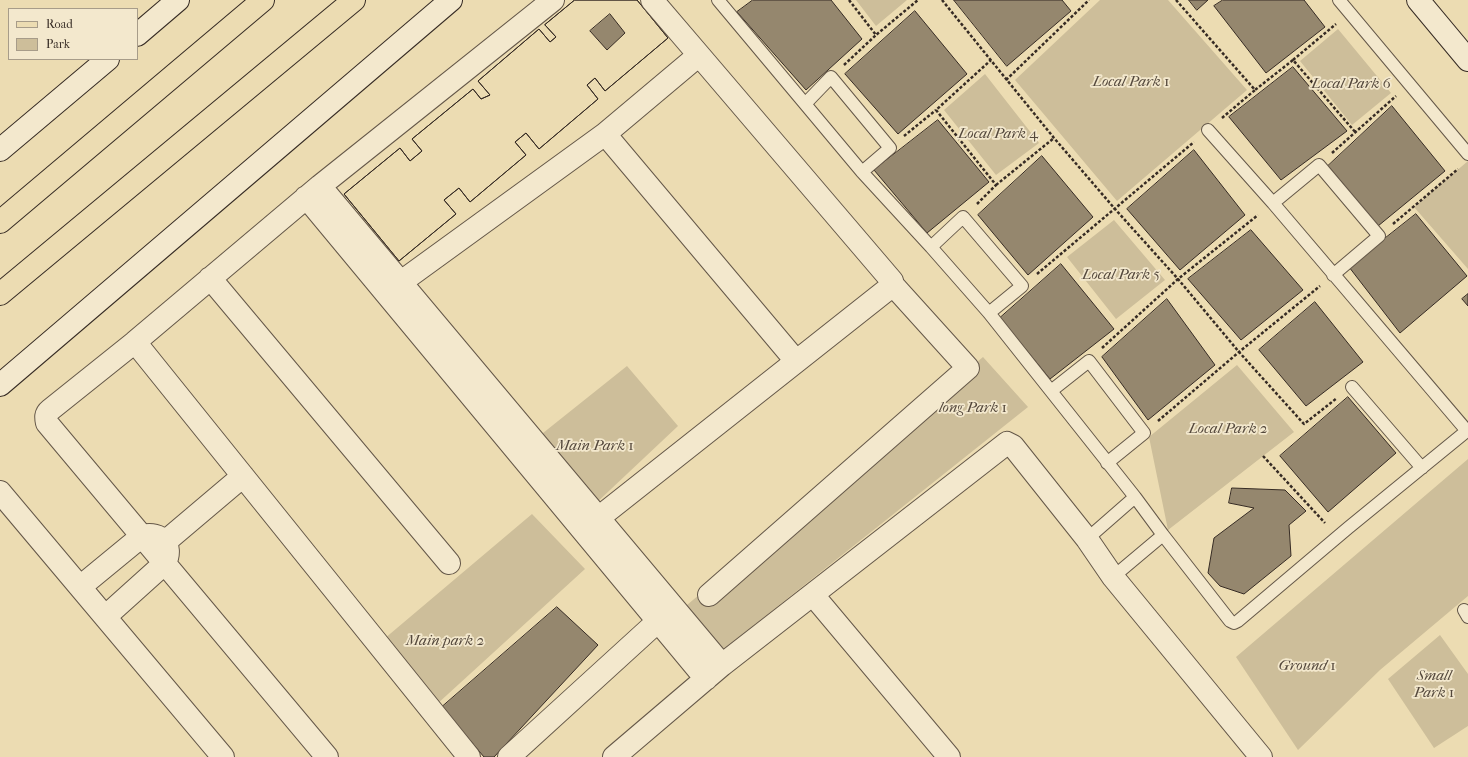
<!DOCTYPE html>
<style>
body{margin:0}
#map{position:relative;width:1468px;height:757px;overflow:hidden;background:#ecdcb2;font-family:"IM FELL French Canon",serif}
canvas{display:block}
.legend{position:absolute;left:8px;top:8px;width:130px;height:52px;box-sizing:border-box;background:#f3e8cd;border:1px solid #a79c89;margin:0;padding:5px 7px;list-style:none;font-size:12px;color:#362b24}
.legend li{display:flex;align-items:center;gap:8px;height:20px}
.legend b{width:20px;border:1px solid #a79c89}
</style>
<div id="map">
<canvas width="1468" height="757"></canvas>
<ul class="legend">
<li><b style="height:5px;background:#ecdcb2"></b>Road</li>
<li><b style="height:11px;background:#cdbe9a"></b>Park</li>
</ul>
</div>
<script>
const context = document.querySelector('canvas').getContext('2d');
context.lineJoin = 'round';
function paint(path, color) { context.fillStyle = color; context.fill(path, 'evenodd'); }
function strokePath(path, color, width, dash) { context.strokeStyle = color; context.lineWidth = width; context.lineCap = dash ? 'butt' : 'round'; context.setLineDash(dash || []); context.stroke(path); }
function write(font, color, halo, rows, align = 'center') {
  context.font = font + ' "IM FELL French Canon",serif'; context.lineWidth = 3.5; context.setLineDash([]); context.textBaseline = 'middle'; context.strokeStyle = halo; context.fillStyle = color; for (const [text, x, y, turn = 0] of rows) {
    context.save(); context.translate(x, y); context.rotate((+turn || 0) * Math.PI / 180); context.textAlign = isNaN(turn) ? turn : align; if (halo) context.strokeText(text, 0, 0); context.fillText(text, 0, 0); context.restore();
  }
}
const green = new Path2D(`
 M856,0H907L876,26Z
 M1100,0H1168L1247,90L1117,201L1015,80Z
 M1338,29L1391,93L1352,125L1300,61Z
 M985,74L1039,143L996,175L944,110Z
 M1468,161V269L1414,207Z
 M1114,220L1165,280L1116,319L1067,257Z
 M983,357L1028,407L719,653L681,610Z
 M1237,365L1294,432L1168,530L1149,437Z
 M627,366L678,426L593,506L533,441Z
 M1468,459V596L1380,670L1298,750L1236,657Z
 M532,514L585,569L436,705L384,639Z
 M1440,635L1468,674V726L1434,748L1388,679Z`);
const building = new Path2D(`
 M575,0H637L668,38L605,91L595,78L587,85L598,99L539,149L526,133L515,142L526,155L470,202L459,188L444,200L456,214L399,261L344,194L400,148L410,161L422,151L412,139L473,89L481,99L490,95L478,81L539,29L550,42L556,37L545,25ZM610,14L625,33L607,50L590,31Z
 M575,0H637L668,38L605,91L595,78L587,85L598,99L539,149L526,133L515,142L526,155L470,202L459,188L444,200L456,214L399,261L344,194L400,148L410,161L422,151L412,139L473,89L481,99L490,95L478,81L539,29L550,42L556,37L545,25Z
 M753,0H831L862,39L806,90L737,12Z
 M954,0H1062L1071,11L1007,66Z
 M1189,0H1208L1197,10Z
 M1223,0H1304L1325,27L1266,73L1214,6Z
 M915,11L967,74L898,134L845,74Z
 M1293,67L1347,131L1281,180L1229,117Z
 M1392,106L1445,171L1378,226L1328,166Z
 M938,120L989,182L927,233L874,170Z
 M1194,150L1245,215L1180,270L1127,209Z
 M1042,156L1093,217L1028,275L978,215Z
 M1416,214L1467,276L1400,333L1349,267Z
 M1251,230L1303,290L1241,340L1188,279Z
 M1061,264L1114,329L1050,379L1000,318Z
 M1468,294V306L1462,299Z
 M1167,299L1215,365L1148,420L1102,357Z
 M1315,302L1363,362L1306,406L1259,350Z
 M1348,397L1396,453L1328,512L1280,456Z
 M1232,488L1285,490L1306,511L1289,525L1291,556L1244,594L1220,586L1208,573L1214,538L1254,508L1229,503Z
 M557,607L598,645L494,757H484L442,707Z`);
const path = new Path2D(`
 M849,0L876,35L918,0
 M942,0L1054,138L1115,209L1178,279L1239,352L1304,424L1337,398
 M1176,0L1255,90L1293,60L1356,133
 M1293,60L1336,24
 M844,65L876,35
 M1006,80L1089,0
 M1222,118L1255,90
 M904,136L936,110
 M1332,153L1396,96
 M996,185L1054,138
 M977,204L996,185L936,110L991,60
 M1393,224L1458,169
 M1037,274L1194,142
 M1102,348L1178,279L1258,215
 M1158,421L1239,352L1320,286
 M1263,456L1325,523`);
const lane = new Path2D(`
 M718,0L862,172L931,247L989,313L1135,497L1163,535L1230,621L1234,623L1238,621L1348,528L1468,430
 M1339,0L1468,154
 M805,104L831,77L890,148L862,172
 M1208,130L1273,203L1467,431
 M1273,203L1319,165L1379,236L1333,275
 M931,247L963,217L1022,286L989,313
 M1352,387L1422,468
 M1051,391L1089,361L1144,433L1107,463
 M1087,539L1135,497
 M1113,577L1163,535
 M1464,610L1468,617`);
const street = new Path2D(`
 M652,0L699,55
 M605,134L796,361
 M320,186L722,665
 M306,197L706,679
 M210,278L449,563
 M386,293L605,134L699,55L892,281L893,285L968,368L709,595
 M135,342L50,410C45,414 46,418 47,423L327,757
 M0,492L223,757
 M587,527L893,285
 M165,542L243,476
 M80,587L142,536C161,531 174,545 165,563L105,617
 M813,595L949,757
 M469,757L135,342L320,186L553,0
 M509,757L668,612
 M614,757L722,665L1007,443L1013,446L1087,539L1113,577L1261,757`);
const secondary = new Path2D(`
 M1418,0L1468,60
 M137,35L178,0
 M0,150L108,59
 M0,385L451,0`);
const primary = new Path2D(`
 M0,222L263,0
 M0,294L354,0`);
const parkNames = [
 ["Local Park 1",1131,82],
 ["Local Park 6",1351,84],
 ["Local Park 4",998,134],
 ["Local Park 5",1121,275],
 ["long Park 1",973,408],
 ["Local Park 2",1228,429],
 ["Main Park 1",595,446],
 ["Main park 2",445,641],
 ["Ground 1",1307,666],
 ["Small",1434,676],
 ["Park 1",1434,693]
];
paint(green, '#cdbe9a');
paint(building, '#95876e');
strokePath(building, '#362b24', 1);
strokePath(lane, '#645748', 14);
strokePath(street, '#645748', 24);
strokePath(secondary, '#362b24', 24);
strokePath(primary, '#362b24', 24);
strokePath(path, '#362b24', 2.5, [3, 2]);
strokePath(lane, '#f3e8cd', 12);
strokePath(street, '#f3e8cd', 22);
strokePath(secondary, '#f3e8cd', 22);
strokePath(primary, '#ecdcb2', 22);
write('italic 15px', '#54483c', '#f3e8cd', parkNames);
</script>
